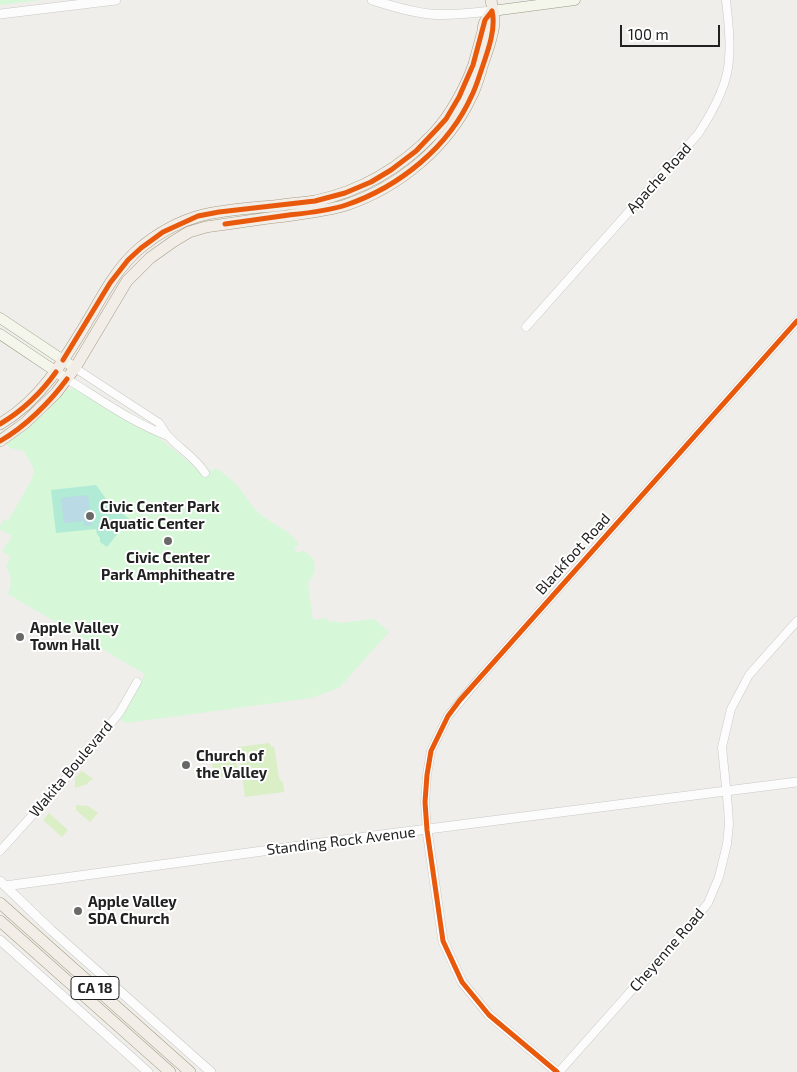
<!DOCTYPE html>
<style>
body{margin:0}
#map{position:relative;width:797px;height:1072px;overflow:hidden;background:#efeeea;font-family:"Exo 2",sans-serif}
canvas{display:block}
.scale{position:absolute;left:620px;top:25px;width:100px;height:22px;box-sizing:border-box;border:2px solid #212121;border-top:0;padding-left:6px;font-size:15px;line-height:18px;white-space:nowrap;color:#212121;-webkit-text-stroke:4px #fff;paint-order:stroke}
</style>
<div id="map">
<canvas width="797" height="1072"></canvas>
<div class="scale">100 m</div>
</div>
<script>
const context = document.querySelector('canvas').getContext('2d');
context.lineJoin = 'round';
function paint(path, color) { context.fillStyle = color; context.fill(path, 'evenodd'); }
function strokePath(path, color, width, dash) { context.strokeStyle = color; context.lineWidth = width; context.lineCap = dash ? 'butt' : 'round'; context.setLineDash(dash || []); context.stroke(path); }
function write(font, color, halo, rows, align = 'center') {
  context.font = font + ' "Exo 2",sans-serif'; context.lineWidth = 4; context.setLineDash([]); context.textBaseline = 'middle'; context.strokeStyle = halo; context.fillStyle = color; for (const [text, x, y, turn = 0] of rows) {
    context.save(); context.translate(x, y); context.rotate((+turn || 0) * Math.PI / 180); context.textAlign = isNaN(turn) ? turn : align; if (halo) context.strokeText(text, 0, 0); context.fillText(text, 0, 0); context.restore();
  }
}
const grass = new Path2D(`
 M269,743L272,747L274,746L279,778L283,783L284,792L245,797L238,747Z
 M236,759L238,775L214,778L212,764L220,763V761Z
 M81,771H82L93,779L88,782V784L75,788V778Z
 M76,805L88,806L98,813L90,822L76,810Z
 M49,813L68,830L62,837L43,820Z`);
const park = new Path2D(`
 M0,0H41L0,5Z
 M75,388L158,437L195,467L201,462L211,471H213L216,468C224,474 234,481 240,489C247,497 251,506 259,513C272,525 290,529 299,545L294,547L296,552H301V550C318,556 318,571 308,583L313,620L327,618L328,622L336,621L339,623L374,619L389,632L339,688L311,698L126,723L119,718L133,696L145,674L8,594C12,585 12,575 6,567L10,556L2,551L12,536L0,529V526L4,519L8,521L32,479L34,469L24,451L10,448L6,444L27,429L47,411L65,391L70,389Z`);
const pitch = new Path2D(`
 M96,485L106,499L129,519L107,547L100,542V538L97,534L96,529L56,533L51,490Z`);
const water = new Path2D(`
 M88,495L92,525L85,526L84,521L64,523L61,498Z`);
const minor = new Path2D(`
 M526,327L698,134C712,113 728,84 729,59C731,39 728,19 726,0
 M75,368L159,423C162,427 164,432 168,436C180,449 196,458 205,473
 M67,379C100,399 131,422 168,436
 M427,830L425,802L427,775L431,751L448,716L483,674L797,321
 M0,851L74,769L120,712L137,682
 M559,1072L694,920L708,903L713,891L719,877L727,844L729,824L728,807L722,747L731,709L749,675L797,621`);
const tertiary = new Path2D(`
 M372,0C391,6 410,12 430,14C451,16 471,13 492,11
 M0,14L116,0
 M427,830L443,941L462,982L489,1015L557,1072
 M0,881L51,930L211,1072
 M5,886L373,836L797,782
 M0,940L148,1072`);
const secondary = new Path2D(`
 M492,11L575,0
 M0,318L75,368
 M0,334L67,379`);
const primary = new Path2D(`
 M0,424C44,398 67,355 93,312C106,289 119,266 140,248C157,234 178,222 199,216C226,209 255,208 282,205C293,203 304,203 315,201C362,191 402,167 435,132C451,114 466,87 474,64C477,53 480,42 483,31C483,27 484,23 486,20C487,17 490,14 492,11
 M0,441L25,423L56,393L75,368L127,281L150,258L174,241L189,232L206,227C233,223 259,219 286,216C306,213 326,211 346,205C399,187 448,147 472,95C477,85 480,74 483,63C487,52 495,30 494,19C494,13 492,6 491,0
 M0,903L190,1072
 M0,921L170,1072`);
const cycleway = new Path2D(`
 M225,224C246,221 268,218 289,215C308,213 328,211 346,205C399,187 449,147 472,95C475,89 477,83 479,77C485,58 497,31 492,11
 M63,360L110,283L128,260L141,248L163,232L198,216L219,212L315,201L345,193L371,182L391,170L416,151L435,131L446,119L459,97L473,65L485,20L492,11
 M0,424C22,411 41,393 56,372
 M0,441C25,427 50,402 67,379
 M557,1072L489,1015L462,982L443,941L427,830L425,802L427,775L431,751L448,716L460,700L797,321`);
const markers = [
 [90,516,5,"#696967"],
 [168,541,5,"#696967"],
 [20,637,5,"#696967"],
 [186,765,5,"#696967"],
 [78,911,5,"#696967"]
];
const shields = [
 [95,988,48]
];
const shieldNames = [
 ["CA 18",95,988]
];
const streetNames = [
 ["Apache Road",659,178,-48],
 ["Blackfoot Road",573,554,-48],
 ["Wakita Boulevard",71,769,-50],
 ["Standing Rock Avenue",341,841,-7],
 ["Cheyenne Road",667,950,-49]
];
const poiNames = [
 ["Civic Center Park",100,507],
 ["Aquatic Center",100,524],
 ["Civic Center",168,558,"center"],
 ["Park Amphitheatre",168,575,"center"],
 ["Apple Valley",30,628],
 ["Town Hall",30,645],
 ["Church of",196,756],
 ["the Valley",196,773],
 ["Apple Valley",88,902],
 ["SDA Church",88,919]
];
paint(grass, '#daefc6');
paint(park, '#d6f7d8');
paint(pitch, '#b1ead5');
paint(water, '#badae5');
strokePath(minor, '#c8c8c6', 9);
strokePath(tertiary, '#c8c8c6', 10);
strokePath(secondary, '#979a80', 11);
strokePath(primary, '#a69d85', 12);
strokePath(minor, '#fdfcfc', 8);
strokePath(tertiary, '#fdfcfc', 9);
strokePath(secondary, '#f4f5eb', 10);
strokePath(primary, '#f2ede6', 11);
strokePath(cycleway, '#e8590c', 5);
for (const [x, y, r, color] of markers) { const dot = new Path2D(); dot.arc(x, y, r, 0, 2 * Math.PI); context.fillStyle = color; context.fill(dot); strokePath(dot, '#fff', 2); }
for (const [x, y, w] of shields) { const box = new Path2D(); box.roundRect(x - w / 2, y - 11.5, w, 23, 4); context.fillStyle = '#fff'; context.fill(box); strokePath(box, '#212121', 1); }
write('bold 14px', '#212121', null, shieldNames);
write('15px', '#212121', '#fff', streetNames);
write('bold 15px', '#212121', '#fff', poiNames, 'left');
</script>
